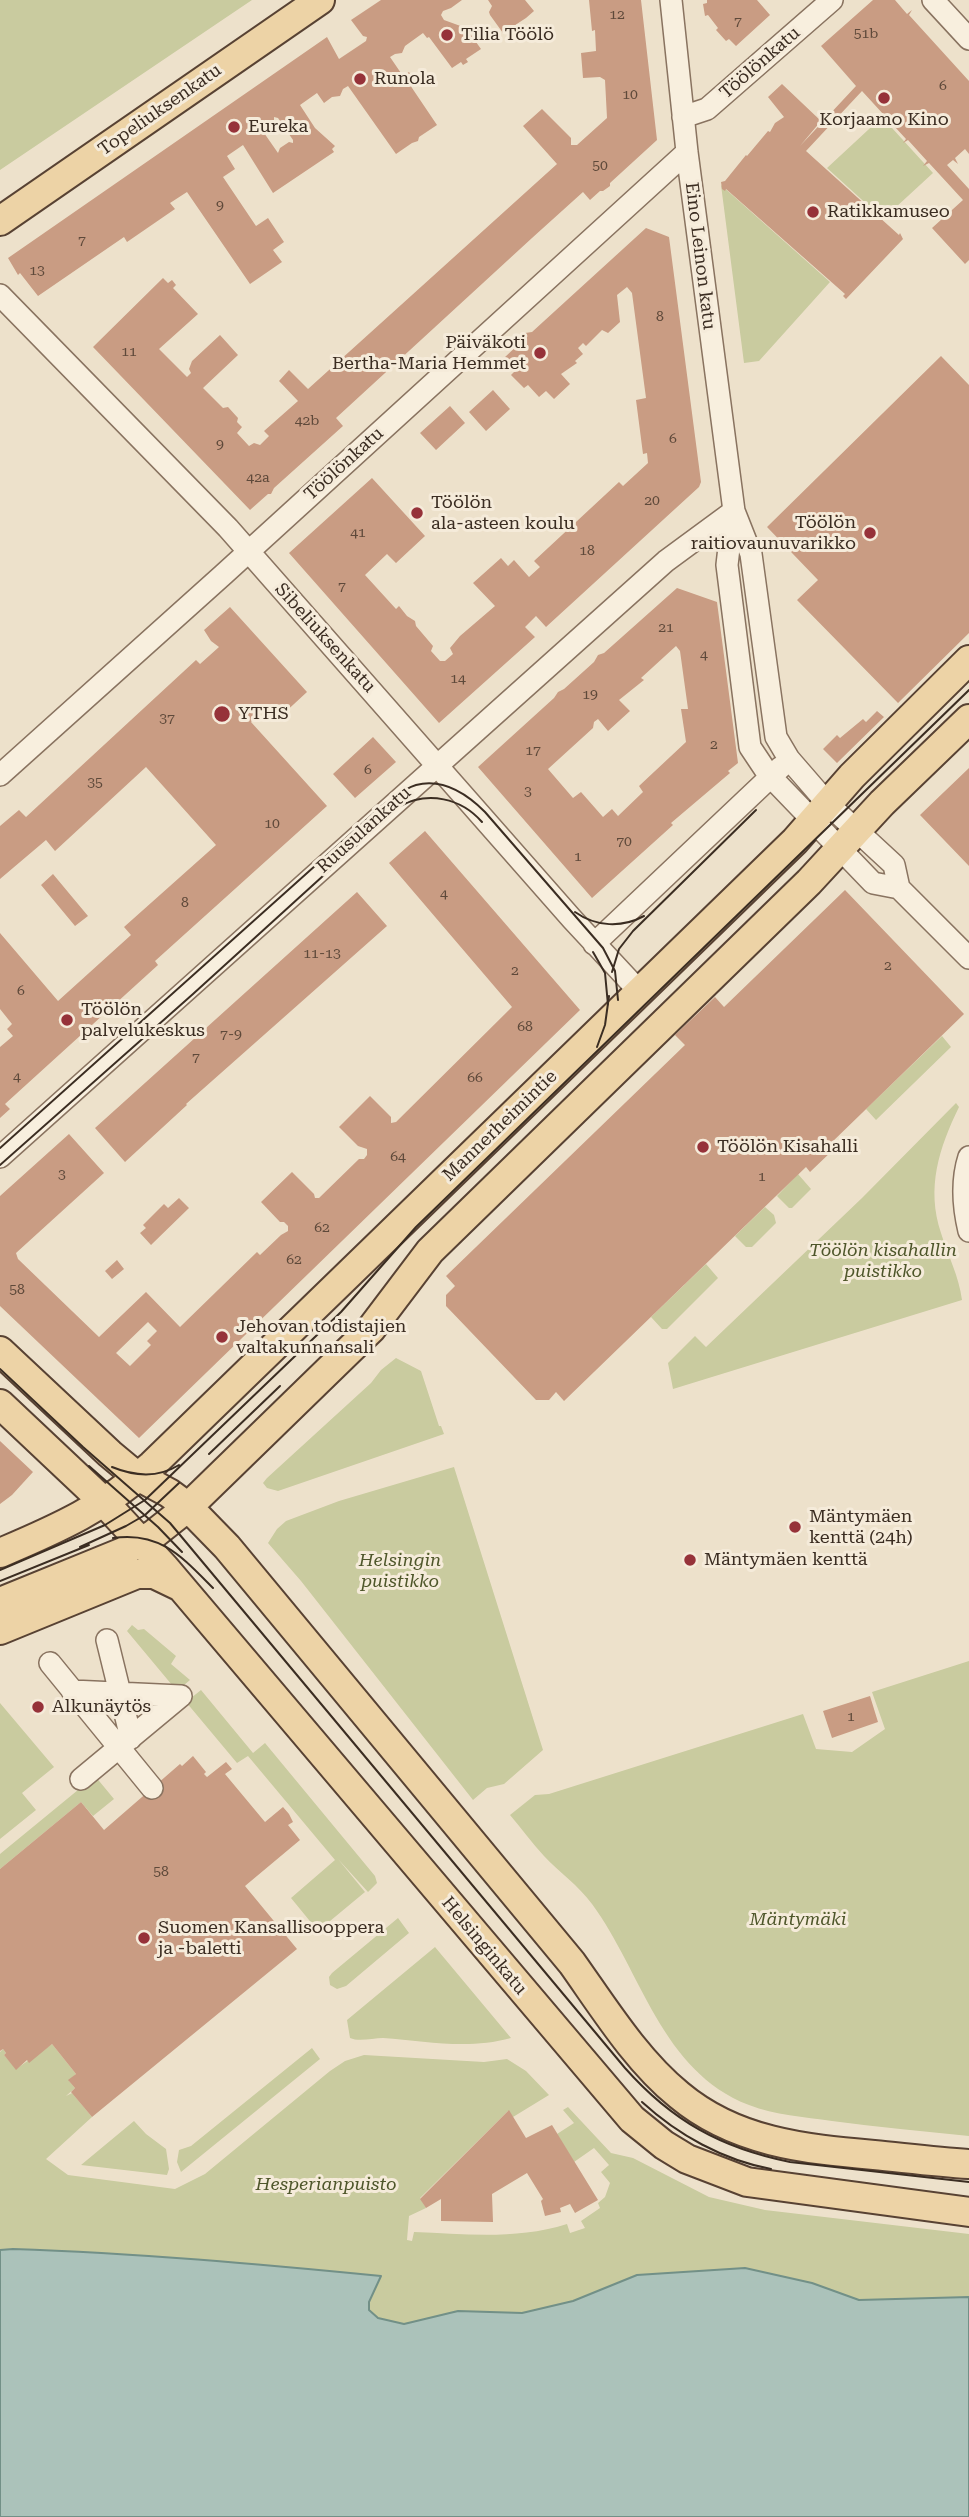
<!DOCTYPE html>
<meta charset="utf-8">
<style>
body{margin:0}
canvas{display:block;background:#ede1cb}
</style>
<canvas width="969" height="2517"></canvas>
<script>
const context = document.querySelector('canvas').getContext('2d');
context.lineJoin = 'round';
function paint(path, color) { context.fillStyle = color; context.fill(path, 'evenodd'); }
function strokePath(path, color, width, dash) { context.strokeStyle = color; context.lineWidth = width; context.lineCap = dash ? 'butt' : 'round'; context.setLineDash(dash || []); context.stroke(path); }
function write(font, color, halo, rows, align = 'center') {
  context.font = font + ' "Roboto Serif",serif'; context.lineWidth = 6; context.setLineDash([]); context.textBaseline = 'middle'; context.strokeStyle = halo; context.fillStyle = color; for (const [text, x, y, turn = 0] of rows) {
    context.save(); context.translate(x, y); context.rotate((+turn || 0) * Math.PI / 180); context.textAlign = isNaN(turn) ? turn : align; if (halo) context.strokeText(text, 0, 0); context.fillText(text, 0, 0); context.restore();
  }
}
const green = new Path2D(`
 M0,0H252L0,170Z
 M882,117L933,173L883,219L827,168Z
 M721,185L830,282L759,361L744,363Z
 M942,1036L951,1047L876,1120L866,1109Z
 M956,1103L959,1107C939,1148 926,1188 941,1233C948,1256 959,1276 962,1300L673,1389L668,1363L695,1336L706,1347L862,1198Z
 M798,1174L811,1189L792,1208H789L777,1196Z
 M765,1207L774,1215L776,1223L752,1247H746L735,1236Z
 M706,1264L718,1278L667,1329H662L651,1317Z
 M396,1358L421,1371L439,1426H441L444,1434L278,1491L267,1488L263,1483L267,1478L371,1383L381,1370Z
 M454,1467L543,1750L504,1784L487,1788L473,1800L301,1581L268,1543L277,1529L286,1521L339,1501Z
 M132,1625L138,1630L144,1629L176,1656L171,1664L190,1680L177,1691L127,1631Z
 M969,1661V2136C923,2131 877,2127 832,2121C804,2117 775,2115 749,2105C661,2071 642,1972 592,1904C579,1886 559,1872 544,1856C532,1843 521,1828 510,1815L535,1795L549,1794L803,1714L816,1749L852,1752L885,1729L872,1692Z
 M201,1690L253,1753L265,1743L375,1876L377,1883L368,1892L338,1859L365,1892L318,1931L291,1898L335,1860L248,1756L237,1763L186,1702Z
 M0,1703L54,1767L22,1793L36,1810L0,1839Z
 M95,1776L114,1799L93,1816L81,1802L0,1869V1854Z
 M398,1918L409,1933L346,1986L337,1989L330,1985L329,1977L332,1973Z
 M435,1947L511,2038C468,2050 426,2041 383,2038C373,2038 359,2042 350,2038L347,2020Z
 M52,2044L76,2074L69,2081L75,2088L66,2096L72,2093L92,2117L46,2159L68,2175L175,2189L205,2174L330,2071L345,2061L364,2055L484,2062L507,2059L526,2071L549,2095L513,2117L508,2111L420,2198L426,2208L409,2216L407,2240L412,2241L414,2232C466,2234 516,2240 567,2224L570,2233L585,2228L581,2221L600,2208L598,2203L605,2197L610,2183L601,2172L609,2165L594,2148L574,2162L557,2134L574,2123L563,2110L568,2107L611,2153L633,2158L709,2197L765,2210L969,2234V2325L573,2301L522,2313L458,2311L404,2324L378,2318L0,2273V2052L3,2049L6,2053L4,2055L16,2069Z
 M312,2048L320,2059L181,2172L177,2162L179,2150L191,2146Z
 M134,2121L146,2134L166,2149L169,2169L167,2175L81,2165Z`);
const water = new Path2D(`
 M13,2249C137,2253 259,2264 381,2276L369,2302V2310L378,2318L404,2324L458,2311L522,2313L573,2301L637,2275L745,2268L812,2283L859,2300L969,2297V2517H0V2250Z`);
const building = new Path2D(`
 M381,0H462L451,8L443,11L441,15L444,20L466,28L481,49L466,59L468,62L463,65L461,62L452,68L429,37L427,38L423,33L405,46L402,53L395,54L390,57L403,76L409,72L415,81L410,85L437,125L419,137L418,141L412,143L396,154L348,86L343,89L340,96L332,97L324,103L317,93L300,105L315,128L335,146L332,149L334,152L273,193L243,145L227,156L235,169L223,177L256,226L268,218L284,242L273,250L282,262L250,284L187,192L170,203L175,209L127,242L124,237L38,296L20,273L18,275L8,258L327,37L339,59L366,41L367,37L363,36L351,20ZM274,117L278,118L293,140V143L289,142L280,148L278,153L262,130V126L265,127L274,121Z
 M488,0H525L534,11L526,18L503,33L490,15L489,12L492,6Z
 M589,0H641L657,140L610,183V186L603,191H600L590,200L583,192L532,238L336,418L343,426L274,488L271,494H268L250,510L93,347L163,278L168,283L172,280L176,285L173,288L198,314L159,349L187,377L191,373L189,369L192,361L220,335L238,355L203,388L223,408L228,407L238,418L237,422L242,427L237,433L249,446L254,443L260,445L269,436L264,431L298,401L279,381L289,370L308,389L557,164L523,126L542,109L571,138V145H577L607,118L605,80L600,77L583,78L581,53L596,51L595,30L592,31Z
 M707,0H757L770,15L736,46L729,39L726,41L716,30L718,28L708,15L705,16L703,4L707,3Z
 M873,0H895L907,14L912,10L909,15L969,81V154L965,149L955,158L958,164L953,160L947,165L969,189V260L965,264L932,228L963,200L929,163L923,166L927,161L908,140L903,143L906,139L862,91L806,151L899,235L900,233L903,239L846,299L843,296L845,294L726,189L725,191L722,189L721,182L725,181L746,155L747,156L768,131L770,132L775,123L784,117L768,97L782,84L821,121L800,146L856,86L821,46Z
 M646,228L669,237L701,482L699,487L546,627L536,616L525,627L535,637L439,723L289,553L372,478L425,536L396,563L387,554L365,575L396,609L399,606L407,616L415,621L416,626L433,646L431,651L440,661H445L453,654L450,648L460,636L495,606L473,583L501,558L508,566L514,560L529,577L540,567L534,561L619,482L623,486L648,463L647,453L643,454L636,400L646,398L632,293L627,287L617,295L620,322L608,333L602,330L586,346L583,343L578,348L583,354L575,361L577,363L561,374L570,384L554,399L546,391L539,397L528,385L524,388L511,375L515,371L504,358L521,342L525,333L532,332Z
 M941,356L969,385V633L898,703L797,600L818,580L767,527Z
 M493,390L510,409L486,431L469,412Z
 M450,406L465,423L436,450L420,433Z
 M677,588L717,602L738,763L728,771L730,773L671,823L673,825L592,898L478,767L554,698L558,692L564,689L594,662L598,655L604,653ZM676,646L680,651L688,709H681L686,742L639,786L643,792L618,816L612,809L603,817L581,792L573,798L548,769L593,728L594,722L598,719L608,731L630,711L619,700L644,680L641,678Z
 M230,607L307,692L281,716L267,704L251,722L327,806L155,961L158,965L5,1104L10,1109L0,1118V1047L13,1036L7,1029L12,1024L0,1009V933L58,1001L131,935L124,927L216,845L146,767L55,851L46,840L0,879V826L19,810L26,817L196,660L200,664L219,647L211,641L204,630Z
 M877,711L884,717L837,763L823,749L837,735L840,738L863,719L866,722Z
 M373,737L396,762L355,798L333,774Z
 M969,768V866L920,815Z
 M425,831L580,1010L139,1438L0,1306V1196L69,1134L104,1173L16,1253L18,1259L99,1337L146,1292L180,1327L257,1252L260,1255L281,1235L288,1231V1226L284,1222H280L261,1202L292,1172L314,1194L315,1198H319L359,1159H364L367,1155V1149L358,1146L339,1127L370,1096L391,1117V1123L396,1122L512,1007L389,863ZM148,1322L157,1331L147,1341L151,1345L130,1366L116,1353Z
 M53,874L88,916L75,926L41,885Z
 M845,890L964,1014L828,1146L833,1150L810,1172L806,1167L564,1401L556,1392L549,1400H536L446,1306V1295L455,1286L446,1276L685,1045L675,1035L715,997L724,1007Z
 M357,892L387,926L186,1104L187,1105L125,1162L95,1128Z
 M179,1198L189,1208L151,1245L140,1233L146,1228L143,1225L164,1204L168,1208Z
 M117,1260L124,1269L112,1279L105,1271Z
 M0,1441L33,1472L12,1495L0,1504Z
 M870,1696L878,1722L832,1738L823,1711Z
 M193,1756L206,1772L204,1774L207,1777L226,1762L232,1769L225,1774L265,1822L283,1807L289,1814L293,1822L288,1825L300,1840L245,1886L297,1949L92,2117L71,2092L75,2088L68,2080L76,2074L52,2044L29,2063L27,2060L16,2070L4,2055L6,2053L3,2049L0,2051V1869L81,1802L104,1830L180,1764L182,1766Z
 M509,2110L526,2138L552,2125L598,2200L575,2213L570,2204L560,2208L561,2212L545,2216L541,2201L543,2199L527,2173L492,2194L493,2222L441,2221V2199L426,2208L420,2199Z`);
const minor = new Path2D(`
 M671,0L687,152L734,511L751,554L776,737L789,759L828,804L894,865L899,888L969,958
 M933,0L969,39
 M683,117L707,109L832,0
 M0,295L228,528L572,919L639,991
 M733,513L727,565L750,747L768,774L873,883L899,888
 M0,775L224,574L687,152
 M594,944L781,767
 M0,1157L666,561L734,511
 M969,1157C961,1182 963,1206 969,1231
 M107,1640L131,1738
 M50,1663L152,1788
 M72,1691L181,1696
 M81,1779L181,1696`);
const major = new Path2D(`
 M0,221L320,0
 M0,1351L110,1454L134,1474L169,1493L188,1507L227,1547L572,1963C604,2008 636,2060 679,2095C735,2142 804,2149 874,2155C905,2158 937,2162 969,2164
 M0,1404L104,1502L165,1568L632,2119L664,2145L687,2159L747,2182L969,2212
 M0,1553C57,1529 106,1507 152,1465L795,841L852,776L969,660
 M0,1602L123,1552L154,1534L188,1507L371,1329L430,1251L809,882L882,803L969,719
 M0,1630L137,1574H154L179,1586`);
const tram = new Path2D(`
 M575,912C596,927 622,928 644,916
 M593,952L605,973L608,1005
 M612,972L619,949L633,931L756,810
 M597,1047L605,1025L609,996
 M0,1148L383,805C393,798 405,788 416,785C443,778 467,794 485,812L603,948L615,971L618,1000
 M0,1165L193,994L400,806C428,791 461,798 482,822
 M0,1369L83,1447L170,1523L625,2068C672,2121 721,2148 790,2162L969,2182
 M209,1454L280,1386
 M89,1466L158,1527L182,1552
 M112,1467C134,1476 158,1478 179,1465
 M113,1538C160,1531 182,1557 213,1588
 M80,1547L126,1526L145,1515L179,1483
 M0,1570L105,1525L145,1500L341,1312L416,1227L969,690
 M0,1581L89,1545
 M642,2102C678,2135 723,2160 771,2169`);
const markers = [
 [447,35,7,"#963239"],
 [360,79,7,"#963239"],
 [884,98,7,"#963239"],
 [234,127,7,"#963239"],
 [813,212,7,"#963239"],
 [540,353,7,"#963239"],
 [417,513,7,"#963239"],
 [870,533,7,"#963239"],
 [222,714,9,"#963239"],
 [67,1020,7,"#963239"],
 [703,1147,7,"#963239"],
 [222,1337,7,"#963239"],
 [795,1527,7,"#963239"],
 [690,1560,7,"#963239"],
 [38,1707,7,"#963239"],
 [144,1938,7,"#963239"]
];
const numberNames = [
 ["12",617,15],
 ["7",738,22],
 ["51b",866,34],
 ["6",943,86],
 ["10",630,95],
 ["50",600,166],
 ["9",220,206],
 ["7",82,241],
 ["13",37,271],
 ["8",660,317],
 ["11",129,352],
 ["42b",307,421],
 ["6",673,439],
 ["9",220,445],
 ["42a",258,478],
 ["20",652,501],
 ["41",358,533],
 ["18",587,551],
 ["7",342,587],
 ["21",666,628],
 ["4",704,655],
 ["14",458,679],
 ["19",590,695],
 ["37",167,719],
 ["2",714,745],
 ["17",533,751],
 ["6",368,770],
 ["35",95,783],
 ["3",528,792],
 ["10",272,824],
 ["70",624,842],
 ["1",578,857],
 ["4",444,894],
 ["8",185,903],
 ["11-13",322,954],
 ["2",888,966],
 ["2",515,971],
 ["6",21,991],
 ["68",525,1027],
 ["7-9",231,1035],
 ["7",196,1058],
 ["4",17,1077],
 ["66",475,1078],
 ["64",398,1157],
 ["3",62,1175],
 ["1",762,1177],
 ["62",322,1228],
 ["62",294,1260],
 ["58",17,1290],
 ["1",851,1717],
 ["58",161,1872]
];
const poiNames = [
 ["Tilia Töölö",461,35],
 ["Runola",374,79],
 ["Korjaamo Kino",884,120,"center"],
 ["Eureka",248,127],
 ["Ratikkamuseo",827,212],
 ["Päiväkoti",526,343,"right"],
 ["Bertha-Maria Hemmet",526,364,"right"],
 ["Töölön",431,503],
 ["ala-asteen koulu",431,524],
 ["Töölön",856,523,"right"],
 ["raitiovaunuvarikko",856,544,"right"],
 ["YTHS",238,714],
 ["Töölön",81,1010],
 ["palvelukeskus",81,1031],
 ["Töölön Kisahalli",717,1147],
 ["Jehovan todistajien",236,1327],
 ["valtakunnansali",236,1348],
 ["Mäntymäen",809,1517],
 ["kenttä (24h)",809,1538],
 ["Mäntymäen kenttä",704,1560],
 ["Alkunäytös",52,1707],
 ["Suomen Kansallisooppera",158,1928],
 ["ja -baletti",158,1949]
];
const streetNames = [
 ["Töölönkatu",760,63,-41],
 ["Topeliuksenkatu",160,110,-35],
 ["Eino Leinon katu",700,256,83],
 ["Töölönkatu",344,464,-42],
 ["Sibeliuksenkatu",325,638,48],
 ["Ruusulankatu",364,830,-42],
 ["Mannerheimintie",500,1126,-44],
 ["Helsinginkatu",484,1946,50]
];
const parkNames = [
 ["Töölön kisahallin",883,1251],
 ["puistikko",883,1272],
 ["Helsingin",400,1561],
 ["puistikko",400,1582],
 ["Mäntymäki",798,1920],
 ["Hesperianpuisto",326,2185]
];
paint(green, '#c9cb9f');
paint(water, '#abc2ba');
strokePath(water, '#729087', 2);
paint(building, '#c99c83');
strokePath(minor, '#897360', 24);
strokePath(major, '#584233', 32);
strokePath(minor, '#f8efde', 21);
strokePath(major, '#edd3a6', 28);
strokePath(tram, '#3b2d22', 2);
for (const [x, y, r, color] of markers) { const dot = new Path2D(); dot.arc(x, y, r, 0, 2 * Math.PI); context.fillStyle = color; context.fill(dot); strokePath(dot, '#f5ebda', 2.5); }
write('14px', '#5e493a', null, numberNames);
write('18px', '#3b2d22', '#f5ebda', poiNames, 'left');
write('18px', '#3b2d22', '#f5ebda', streetNames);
write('italic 18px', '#4e562a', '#f5ebda', parkNames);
</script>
